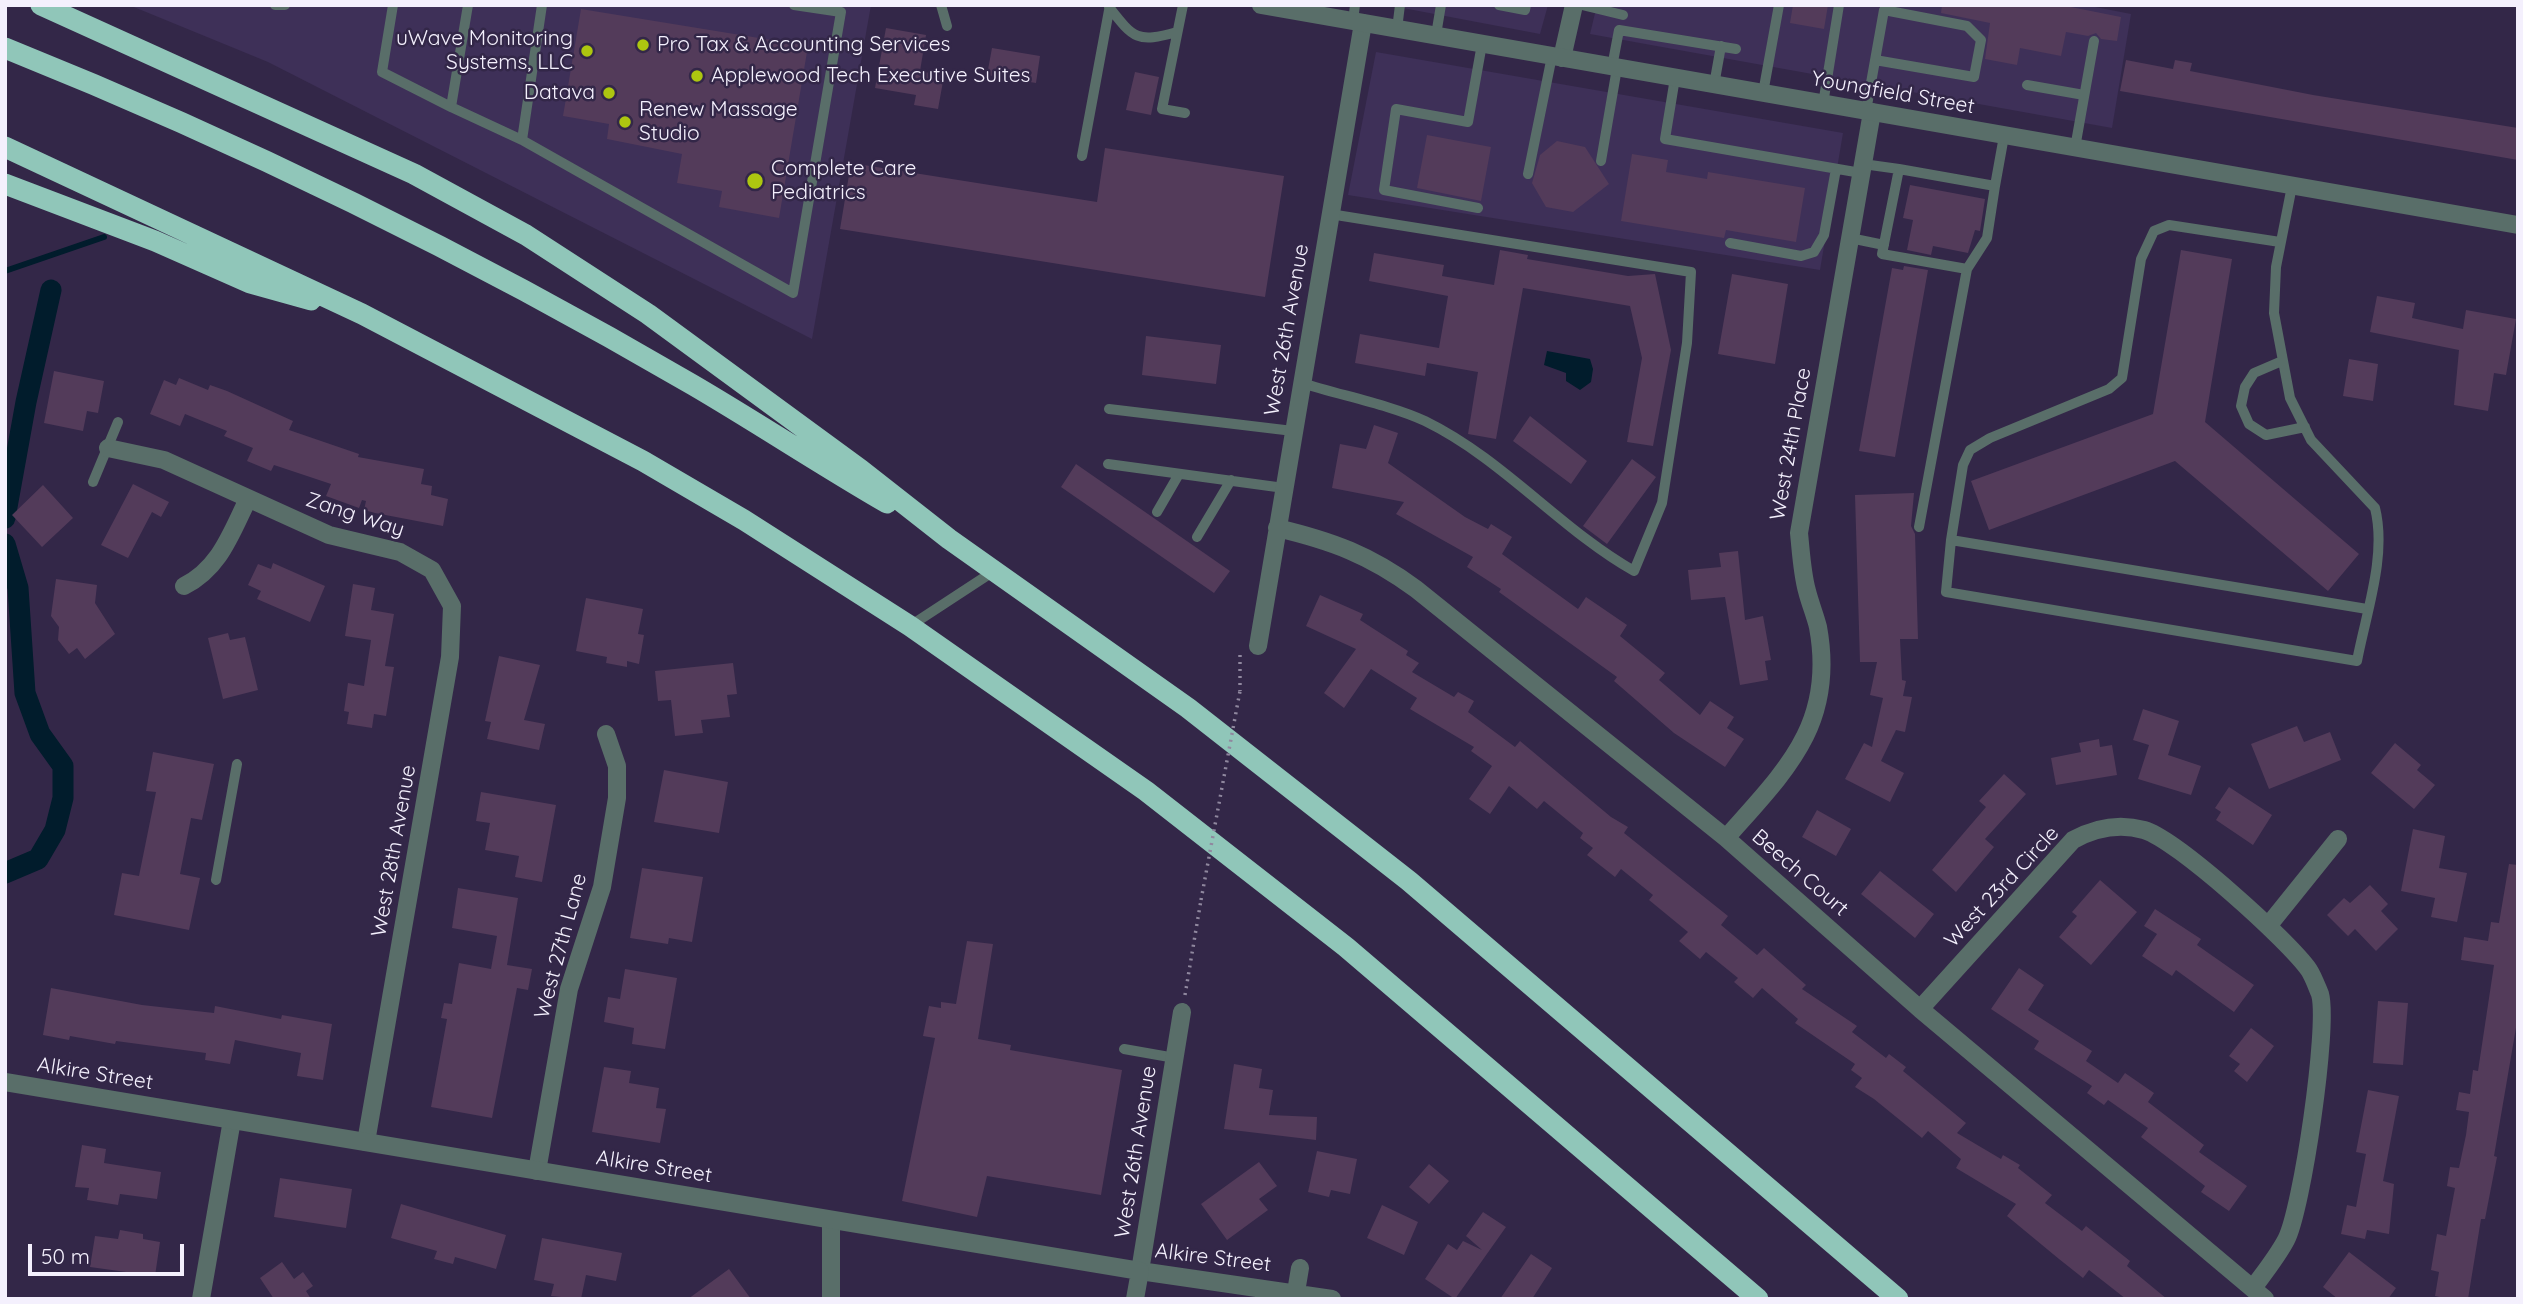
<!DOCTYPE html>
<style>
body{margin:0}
#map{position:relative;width:2523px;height:1304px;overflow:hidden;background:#332748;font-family:Quicksand,sans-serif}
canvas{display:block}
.frame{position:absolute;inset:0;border:7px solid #f4f0fd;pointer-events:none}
.scale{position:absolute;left:28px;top:1244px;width:156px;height:32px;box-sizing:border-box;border:4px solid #f4f0fd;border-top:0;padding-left:9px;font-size:21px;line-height:24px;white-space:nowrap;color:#f4f0fd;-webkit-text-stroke:5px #332748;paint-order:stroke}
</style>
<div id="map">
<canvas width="2523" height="1304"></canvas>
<div class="frame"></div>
<div class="scale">50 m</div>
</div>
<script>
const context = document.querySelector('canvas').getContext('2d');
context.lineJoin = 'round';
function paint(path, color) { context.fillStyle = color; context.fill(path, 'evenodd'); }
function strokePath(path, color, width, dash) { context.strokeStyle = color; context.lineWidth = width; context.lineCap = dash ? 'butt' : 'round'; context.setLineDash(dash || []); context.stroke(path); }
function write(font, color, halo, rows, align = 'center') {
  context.font = font + ' Quicksand,sans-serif'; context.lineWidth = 5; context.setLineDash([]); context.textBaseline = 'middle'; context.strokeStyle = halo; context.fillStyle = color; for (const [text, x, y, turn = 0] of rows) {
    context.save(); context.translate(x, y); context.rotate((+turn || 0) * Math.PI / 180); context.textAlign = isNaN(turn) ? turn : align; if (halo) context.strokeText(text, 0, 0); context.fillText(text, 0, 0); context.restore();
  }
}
const built = new Path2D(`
 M129,5H871L812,339L268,62Z
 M1387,5H1548L1540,34Z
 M1597,5H2085L2131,14L2112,128L1590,34Z
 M1376,52L1843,133L1820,270L1348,195Z`);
const water = new Path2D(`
 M1547,351L1590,359L1593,369L1591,382L1580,390L1566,381V373L1544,365Z`);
const stream = new Path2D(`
 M5,271L104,237`);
const canal = new Path2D(`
 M5,518L26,402L51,290
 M5,544L18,588L25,693L40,734L63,766V798L55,830L38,859L5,873`);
const building = new Path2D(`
 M1793,5H1828L1824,29L1790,23Z
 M1942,5H2061L2121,17L2117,41L2101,39L2096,33L2088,36L2066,32L2061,56L2020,48L2017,65L1985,59L1990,23L1941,13Z
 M581,9L808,46L779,218L719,207L722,191L677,183L682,154L607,139L609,124L563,116Z
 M886,28L926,35L920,71L944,76L938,109L914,105L916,95L875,88Z
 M992,48L1040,56L1036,83L987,75Z
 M2126,60L2173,69L2175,60L2192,63L2190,71L2313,95L2518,128V160L2120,91Z
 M1135,72L1159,77L1151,115L1126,110Z
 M1427,135L1491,147L1481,201L1417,188Z
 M1557,141L1585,147L1609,184L1573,212L1546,207L1532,183L1540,155Z
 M1105,148L1284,176L1265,297L840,229L851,163L1097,202Z
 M1632,154L1668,160L1666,172L1707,179L1708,172L1805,188L1796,242L1726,230L1724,238L1621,221Z
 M1910,185L1985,199L1980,231L1975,230L1968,253L1933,246L1931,255L1907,250L1913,220L1903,218Z
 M1500,250L1528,255L1527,259L1628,276L1655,274L1671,350L1653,446L1627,442L1642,358L1630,306L1523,288L1496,439L1468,434L1478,372L1427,363L1425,376L1355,363L1360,334L1439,348L1448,296L1369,281L1374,253L1444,265L1442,276L1494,285Z
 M2181,250L2232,259L2205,422L2359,554L2328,591L2175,461L1989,530L1971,481L2153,414Z
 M1904,266L1928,270L1895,457L1859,451L1892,268L1903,270Z
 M1732,274L1788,284L1775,364L1718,354Z
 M2377,296L2415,303L2412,318L2463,329L2466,310L2516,319L2506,375L2494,373L2488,411L2454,405L2459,350L2370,332Z
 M1146,336L1221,345L1216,384L1142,375Z
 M2349,359L2378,364L2373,401L2343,396Z
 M54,371L104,381L98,413L87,411L83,431L44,423Z
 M179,378L208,390L210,385L227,391L293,421L289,430L359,454L358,457L424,469L421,484L432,486L431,495L448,499L443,526L375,513L364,510L366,501L362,500L359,508L326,496L331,484L274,465L271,471L247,461L253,448L224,436L227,431L185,414L180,426L150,414L164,380L176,385Z
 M1530,416L1587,461L1571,484L1513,441Z
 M1374,425L1398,433L1388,463L1465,517L1488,529L1491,524L1512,537L1502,554L1578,609L1586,597L1627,625L1620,636L1665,673L1659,680L1700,715L1710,701L1734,717L1727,728L1744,739L1725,767L1674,733L1614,681L1617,677L1499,592L1501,589L1467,567L1473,557L1396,514L1404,502L1332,488L1340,444L1366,449Z
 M1632,459L1656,477L1607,544L1583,526Z
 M1076,464L1230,571L1214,593L1061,487Z
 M133,484L169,502L161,517L152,512L128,558L101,545Z
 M43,485L73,518L42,547L12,515Z
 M1914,493L1911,526L1915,534L1918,639H1900L1902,680L1906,681L1903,696L1912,697L1905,732L1896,730L1881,761L1904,773L1890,802L1845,779L1864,743L1872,747L1883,698L1870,695L1877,662H1860L1855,495Z
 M1738,551L1745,620L1763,616L1771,660L1765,661L1768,680L1740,685L1725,597L1691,600L1688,570L1721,567L1719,553Z
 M273,563L325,586L310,622L257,599L261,591L248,585L258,564L271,569Z
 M56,579L97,585L95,603L115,634L85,659L77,648L69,654L58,640L59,627L51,616Z
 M353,584L375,588L371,610L394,614L385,666L394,667L386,716L374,714L372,728L347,724L349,712L344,711L348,683L364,686L371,640L345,636Z
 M1320,595L1363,614L1360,620L1408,651L1406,655L1419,663L1412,672L1454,697L1458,692L1474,701L1468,712L1515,747L1520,741L1611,817L1628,827L1624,833L1728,916L1721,925L1757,955L1764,948L1806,985L1802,989L1857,1026L1852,1032L1886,1058L1889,1054L1906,1067L1903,1071L1966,1123L1957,1133L2001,1159L2003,1155L2020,1165L2018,1168L2052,1195L2045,1203L2082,1231L2086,1226L2130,1261L2127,1266L2167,1299H2126L2089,1270L2083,1278L2059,1259L2007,1216L2016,1204L1956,1168L1961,1159L1928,1131L1922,1138L1874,1099L1855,1087L1862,1078L1851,1070L1855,1064L1795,1023L1798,1019L1762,988L1753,998L1734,982L1738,978L1706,952L1700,959L1679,941L1688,932L1649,900L1653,895L1621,869L1615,877L1587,855L1593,848L1580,838L1583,833L1544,801L1537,809L1509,786L1490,814L1469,799L1492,766L1471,751L1474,747L1410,709L1417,698L1371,669L1344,708L1324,693L1356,649L1306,626Z
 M586,598L643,609L638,634L644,635L639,664L627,661V667L606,663L607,657L576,651Z
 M228,633L230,640L245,637L258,690L223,699L208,638Z
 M499,656L540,665L524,720L545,724L539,750L487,739L491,722L485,721Z
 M733,663L737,694L727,695L730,717L701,720L703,733L675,736L671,700L658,701L655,671Z
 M2143,709L2179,721L2168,755L2201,766L2191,795L2138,779L2149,745L2133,740Z
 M2297,726L2304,742L2330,732L2341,760L2269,789L2251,744Z
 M2099,739L2100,747L2112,745L2117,775L2056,785L2051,758L2081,752L2079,743Z
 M2395,743L2421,765L2417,770L2435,785L2414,809L2371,773Z
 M153,752L214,764L202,820L191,818L180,874L200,878L189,930L114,915L122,873L139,876L156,792L146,791Z
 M664,770L728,782L719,833L654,822Z
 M2004,774L2026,794L1985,839L1994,847L1956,892L1932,870L1986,807L1979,801Z
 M2229,787L2272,815L2253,845L2216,820L2221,812L2215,808Z
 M481,792L556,805L542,882L515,877L519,856L485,850L490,823L476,821Z
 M1817,810L1851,829L1836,856L1802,837Z
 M2413,829L2445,836L2439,868L2467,873L2457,922L2431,917L2435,898L2401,891Z
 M2509,864L2518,865V1016L2494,1156L2497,1157L2485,1219H2481L2468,1299H2449L2435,1296L2439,1272L2431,1270L2437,1234L2446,1236L2455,1188L2447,1186L2450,1167L2459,1168L2466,1135L2469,1112L2456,1110L2459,1092L2470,1094L2473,1070L2478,1071L2494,965L2461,960L2464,937L2488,941L2491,922L2499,923Z
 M642,868L703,877L692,942L669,938L668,944L630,938Z
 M1880,871L1934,914L1915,938L1861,894Z
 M2100,880L2137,912L2091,965L2059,937L2077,916L2072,912Z
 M2370,885L2388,904L2381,911L2398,929L2376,951L2355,929L2348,936L2327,915L2344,898L2350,903Z
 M458,888L518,898L507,965L532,969L528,990L517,988L492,1118L431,1107L447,1019L441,1018L444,1003L452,1004L459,963L491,969L497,936L452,928Z
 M2155,909L2201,939L2197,945L2254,985L2234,1012L2176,970L2172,976L2142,956L2157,934L2144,926Z
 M967,941L993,944L978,1039L1011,1045L1010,1050L1122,1070L1101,1195L987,1176L977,1217L902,1201L935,1038L923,1036L929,1006L941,1008V1002L956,1004Z
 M2019,968L2044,985L2028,1010L2092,1051L2086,1061L2118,1083L2125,1073L2154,1093L2148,1102L2204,1145L2199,1152L2247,1186L2229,1211L2201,1192L2205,1186L2141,1137L2148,1128L2108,1100L2104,1105L2087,1093L2092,1086L2034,1049L2039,1041L1991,1009Z
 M625,969L677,978L665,1049L632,1044L634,1028L604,1022L608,997L620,999Z
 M51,988L142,1005L214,1013L215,1006L281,1019L282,1015L332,1024L323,1080L297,1076L301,1053L235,1040L230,1064L205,1060L206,1053L116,1041L115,1044L70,1036L69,1040L43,1035Z
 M2378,1001L2408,1003L2403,1065L2373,1063Z
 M2251,1028L2274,1046L2247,1082L2234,1071L2240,1064L2229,1056Z
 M1234,1064L1262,1069L1259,1088L1273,1090L1269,1115L1317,1117L1316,1140L1224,1129Z
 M604,1067L631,1071L629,1083L659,1088L656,1108L666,1109L660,1143L592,1132Z
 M2368,1090L2399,1096L2383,1181L2394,1184L2389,1234L2367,1230L2365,1239L2341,1234L2347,1205L2356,1207L2366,1154L2356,1152Z
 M82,1145L106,1149L104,1163L161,1172L157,1199L120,1194L118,1205L87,1200L89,1188L75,1187Z
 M1317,1151L1357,1159L1350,1194L1331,1190L1329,1197L1308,1192Z
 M1259,1162L1277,1186L1259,1199L1268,1210L1227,1240L1201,1204Z
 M1429,1164L1449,1181L1429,1204L1409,1187Z
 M280,1178L352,1189L346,1228L274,1217Z
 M401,1204L506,1235L496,1269L455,1257L453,1264L434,1259L437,1251L391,1238Z
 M1382,1205L1418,1222L1404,1255L1367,1238Z
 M1483,1212L1506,1227L1455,1299L1425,1279L1448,1244L1457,1250L1463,1241L1482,1250L1466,1236Z
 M120,1230L143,1234V1239L160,1242L155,1276L90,1267L95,1236L118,1239Z
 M542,1238L622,1253L616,1281L586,1275L581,1299L551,1296L554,1284L534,1280Z
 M2349,1252L2396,1288L2388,1299H2338L2323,1287Z
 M1531,1254L1552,1268L1532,1299H1500Z
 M282,1262L294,1279L303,1272L313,1286L306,1291L311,1299H274L260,1278Z
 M729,1269L751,1299H688Z`);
const path = new Path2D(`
 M1240,655V691
 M1185,995L1201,900`);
const service = new Path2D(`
 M275,5H285
 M393,5L382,72L451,107
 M468,5L451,107L522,140
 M542,5L522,140L793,293L841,12L794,5
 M941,5L947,26
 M1183,5L1162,109L1185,113
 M1499,5L1525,10L1526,5
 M1582,5L1623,15
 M1109,7C1134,39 1137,43 1177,32
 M1353,21L1355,5
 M1397,29L1400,5
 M1436,35L1441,5
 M1612,67L1619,30L1736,49
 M1675,78L1665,139L1861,173
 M1714,85L1721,46
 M2027,85L2084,95
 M1763,93L1779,5
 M1823,104L1839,5
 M1866,111L1884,10L1967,26L1981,40L1974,77L1875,60
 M2075,148L2094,41
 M1082,156L1110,5
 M1601,161L1617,68
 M1863,164L1899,169
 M1528,174L1552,56
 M1478,208L1384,190L1396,109L1468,122L1482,44
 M1850,238L1884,245
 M2280,242L2169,225L2154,231L2141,259L2122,378L2109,389L1990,438L1970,450L1963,465L1951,540L2367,609
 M1730,243L1801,256L1814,252L1824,235L1836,169
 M1967,269L1987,238L1995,186
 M2282,361L2254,373L2245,387L2241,406L2249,424L2266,435L2305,427
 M1302,383C1339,395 1391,405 1425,421C1503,459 1560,529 1634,571L1662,503L1687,343L1691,272L1330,214
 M1109,409L1293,431
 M1108,464L1284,488
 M93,482L118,422
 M1157,512L1179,474
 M1919,527L1967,269L1882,254L1899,169L1995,186L2004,136
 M1197,537L1231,480
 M1951,540L1946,592L2357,661C2366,613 2387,556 2375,508L2311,440L2290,398L2274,313L2276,267L2292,186
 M910,626L994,571
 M216,880L237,764
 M1124,1049L1175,1058`);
const minor = new Path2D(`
 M1562,58L1574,5
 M108,448L164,460L329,535L400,552L432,570L452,606L450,657L366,1142
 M1277,528C1332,541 1370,555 1416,589L1726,838L1920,1009L2265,1299
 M184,586C220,568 231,533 248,499
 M1258,646L1363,23
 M1726,838C1785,771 1836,725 1818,627C1815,615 1810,603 1807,591C1802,573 1801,552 1799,533L1872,112
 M2268,926L2338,839
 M1920,1009L2073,840C2095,828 2119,823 2144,830C2176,839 2289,941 2309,970C2313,976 2317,987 2320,994C2329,1026 2302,1210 2286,1240C2277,1257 2264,1273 2253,1288
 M1182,1012L1140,1271L1332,1299
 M537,1171L569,989L602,887L617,798V766L606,734
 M1296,1292L1300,1268
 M201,1299L232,1120
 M831,1299V1220`);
const tertiary = new Path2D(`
 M1261,5L2518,225
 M5,1082L1140,1271L1135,1299`);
const motorway = new Path2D(`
 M41,5L414,174L526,235L648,314L861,470L949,539L1188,708L1409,881L1898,1299
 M5,48C242,143 472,256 693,385C758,423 821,465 887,503
 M5,147L362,314L643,461L744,520L910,626L1146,791L1346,947L1758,1299
 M5,184L155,241L250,283L311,300`);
const pathBridge = new Path2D(`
 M1201,900L1240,691`);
const markers = [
 [643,45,7,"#adc610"],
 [587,51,7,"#adc610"],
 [697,76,7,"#adc610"],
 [609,93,7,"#adc610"],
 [625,122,7,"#adc610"],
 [755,181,9,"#adc610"]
];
const poiNames = [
 ["uWave Monitoring",573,39,"right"],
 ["Systems, LLC",573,63,"right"],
 ["Pro Tax & Accounting Services",657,45],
 ["Applewood Tech Executive Suites",711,76],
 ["Datava",595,93,"right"],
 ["Renew Massage",639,110],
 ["Studio",639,134],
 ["Complete Care",771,169],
 ["Pediatrics",771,193]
];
const streetNames = [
 ["Youngfield Street",1893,93,10],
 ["West 26th Avenue",1287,330,-80],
 ["West 24th Place",1791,444,-80],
 ["Zang Way",355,515,18],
 ["West 28th Avenue",394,851,-80],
 ["Beech Court",1800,873,41],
 ["West 23rd Circle",2002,887,-47],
 ["West 27th Lane",561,946,-75],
 ["Alkire Street",95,1074,9],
 ["West 26th Avenue",1136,1152,-81],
 ["Alkire Street",654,1167,9],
 ["Alkire Street",1213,1258,7]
];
paint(built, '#3e3058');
paint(water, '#011c2c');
strokePath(stream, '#011c2c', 6);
strokePath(canal, '#011c2c', 21);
paint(building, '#533b5a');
strokePath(path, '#90889f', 3.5, [2, 5]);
strokePath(service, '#596e69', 10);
strokePath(minor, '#596e69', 18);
strokePath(tertiary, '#596e69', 18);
strokePath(motorway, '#90c6b9', 21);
strokePath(pathBridge, '#90889f', 3.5, [2, 5]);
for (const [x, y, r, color] of markers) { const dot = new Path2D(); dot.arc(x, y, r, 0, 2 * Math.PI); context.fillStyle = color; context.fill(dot); strokePath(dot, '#332748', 2.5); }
write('21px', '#f4f0fd', '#332748', poiNames, 'left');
write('21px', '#f4f0fd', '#332748', streetNames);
</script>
